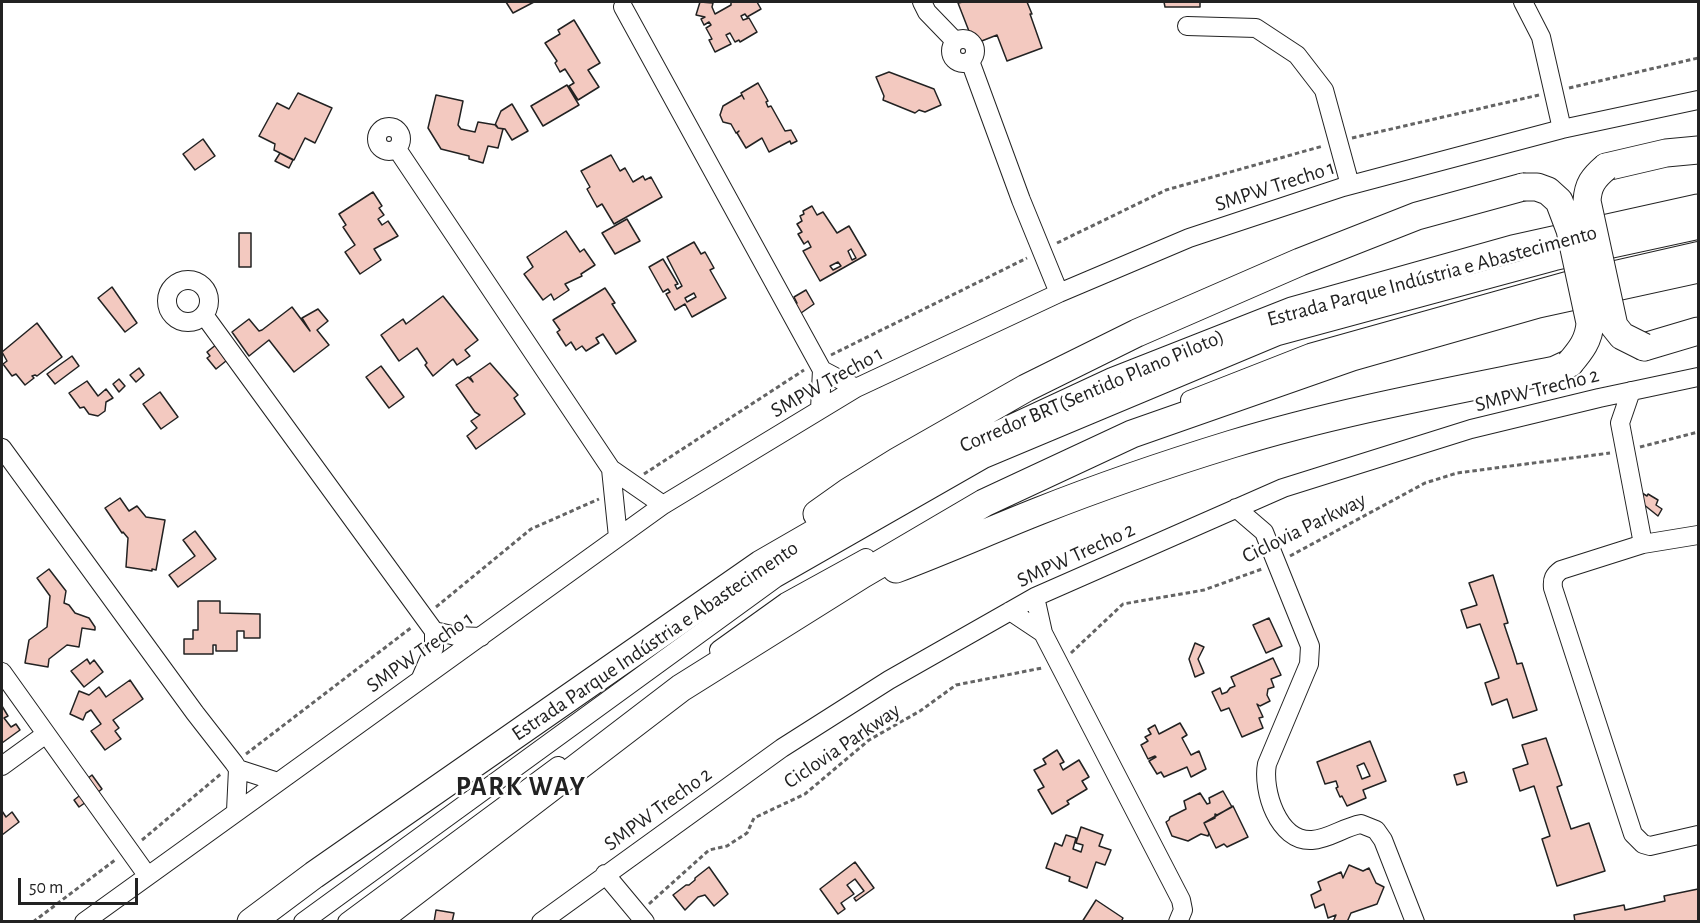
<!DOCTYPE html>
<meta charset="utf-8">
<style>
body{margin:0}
#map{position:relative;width:1700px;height:923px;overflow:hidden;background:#fff;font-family:"Alegreya Sans",sans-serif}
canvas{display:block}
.frame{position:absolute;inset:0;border:3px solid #222;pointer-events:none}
.scale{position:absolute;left:18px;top:878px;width:120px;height:27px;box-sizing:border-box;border:3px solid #222;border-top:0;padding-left:8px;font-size:18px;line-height:21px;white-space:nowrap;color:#222;-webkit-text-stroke:4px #fff;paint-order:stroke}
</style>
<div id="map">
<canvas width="1700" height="923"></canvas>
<div class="frame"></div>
<div class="scale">50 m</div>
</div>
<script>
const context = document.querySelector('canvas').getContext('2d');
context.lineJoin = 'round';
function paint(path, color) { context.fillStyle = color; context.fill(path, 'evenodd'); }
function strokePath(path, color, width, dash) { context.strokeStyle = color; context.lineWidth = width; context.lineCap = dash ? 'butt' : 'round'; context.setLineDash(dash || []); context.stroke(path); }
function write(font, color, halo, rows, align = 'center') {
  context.font = font + ' "Alegreya Sans",sans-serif'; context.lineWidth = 4.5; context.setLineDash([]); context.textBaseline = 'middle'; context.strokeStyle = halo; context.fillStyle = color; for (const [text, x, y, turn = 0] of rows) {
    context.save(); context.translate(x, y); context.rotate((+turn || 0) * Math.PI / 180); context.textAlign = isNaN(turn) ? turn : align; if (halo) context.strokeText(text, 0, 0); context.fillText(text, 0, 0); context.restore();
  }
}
const building = new Path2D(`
 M506,2H534L513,13Z
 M700,2L713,3L712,7L715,14L731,5V2H757L761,9L747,17L745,14L741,16L743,20L749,18L757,32L740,42L739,40L735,42L730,33L726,35L731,44L715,52L709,40L712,39L706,28L711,25L709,22L704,25L701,19L705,17L696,15Z
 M963,2H1027L1032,14H1030L1042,48L1007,61L997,35L974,44L958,3Z
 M1164,2H1200V7H1165Z
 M574,20L600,63L588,70L599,87L578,100L569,86L574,83L565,69L560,72L555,63L557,61L545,43L560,34L558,30Z
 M889,72L934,89L941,105L925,112L919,110L915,113L883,100L884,96L876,77Z
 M758,83L768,101L766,102L768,107L771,106L785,131L791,130L797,141L791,144L790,141L769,152L762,138L746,148L737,133L739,131L736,133L731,124L723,122L720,115L723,106L742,95L744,99L741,93Z
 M567,85L579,105L543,126L531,106Z
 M298,93L332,108L315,143L305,138L294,160L274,150L275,144L259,136L277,103L289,109Z
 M436,95L463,101L458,125L461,129L475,132L478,122L496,125L498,128L503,129L498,148L488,146L483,163L469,159V156L441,149L428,128Z
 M512,104L528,131L512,140L505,129L498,128L495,125L501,111Z
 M203,139L215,156L195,170L183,154Z
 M280,153L293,160L289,168L275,161Z
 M611,155L620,171L625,168L633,182L643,176L645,180L651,177L662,197L614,224L602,204L597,207L587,189L590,187L581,171Z
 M373,192L382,206L379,208L384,215L378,219L382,225L388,221L398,236L374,249L381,260L360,274L345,252L355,245L343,227L346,225L339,214Z
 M812,206L817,215L823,212L837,233L849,226L866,255L820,281L803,251L811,247L808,241L804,244L798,234L802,232L797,224L802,221L800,216L804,214L803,211ZM851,249L856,258L852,260L848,251ZM838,262L841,266L833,270L830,266Z
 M627,219L640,241L615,254L602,233Z
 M566,231L580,252L584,249L595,265L581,274L582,276L565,284L569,290L554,300L551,294L543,300L524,274L533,267L527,257Z
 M239,233H251V267H239Z
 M694,242L701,254L705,252L714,268L710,270L726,298L692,317L685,304L675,310L666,294L670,292L668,289L663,292L649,267L663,259L678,284L675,285L677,289L682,286L667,257ZM694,293L696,297L687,302L685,298Z
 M112,287L137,323L125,332L98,298Z
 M605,288L615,303L612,304L636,341L616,354L603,334L596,338L599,343L586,351L582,346L576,350L571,342L566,346L557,332L560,330L553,320Z
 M806,290L814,304L801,313L785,310L797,303L794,297Z
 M443,296L478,340L465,350L470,356L457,365L453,359L433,376L425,365L427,363L417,348L399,361L381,335L403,319L406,324Z
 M292,307L310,331L302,318L318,309L328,321L317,330L329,345L294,372L269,340L249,356L232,332L249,319L259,331L262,330Z
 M37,323L62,357L37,376L35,375L32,376L34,378L25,385L16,374L12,376L3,364L7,361L2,352Z
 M217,344L231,357L216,369L207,358L210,356L207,352Z
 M72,356L79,366L55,384L47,374Z
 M490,363L518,395L514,398L525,414L476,449L467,436L477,428L471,421L480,415L475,412L456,385L468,377L473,382L470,377Z
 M381,366L404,397L389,408L366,377Z
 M139,368L144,375L136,382L130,375Z
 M119,379L125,386L119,392L113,384Z
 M87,381L98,396L106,389L113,398L106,402L105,411L98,416L89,414L84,407L80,408L69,393Z
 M160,392L178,417L161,429L143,404Z
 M1642,493L1647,496L1648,494L1658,500L1656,505L1662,509L1658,516L1638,500Z
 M120,498L129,511L137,506L146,517L165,520L156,570L152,569V571L126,567L128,538L123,532L122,533L105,508Z
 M195,531L216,559L178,587L169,575L195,556L183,540Z
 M49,569L66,591L64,603L69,605L75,613L89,618L95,627V630L82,628L79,647L67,645L49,659L48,667L25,663L29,640L47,627L50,596L37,578Z
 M1493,575L1508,623L1504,624L1514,654L1517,664L1522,663L1537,710L1513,718L1507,699L1492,705L1485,683L1499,678L1498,674L1480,624L1467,628L1461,610L1477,605L1469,583Z
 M198,601H220V613L260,614V638H244V631H237V651H216V645H213V654H184V639H193V630H198Z
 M1269,618L1282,646L1266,653L1253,625Z
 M1195,643L1204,647L1198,659L1204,673L1195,677L1189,659Z
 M1273,658L1281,675L1271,679L1274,687L1268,689L1267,695L1270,701L1260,706L1257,704L1263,717L1259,718L1263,728L1242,737L1229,708L1221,711L1212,692L1220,688L1222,694L1227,692L1230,688L1235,686L1231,677Z
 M87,659L90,664L94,660L103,672L84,687L71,671Z
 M130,680L143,699L113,720L119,728L115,731L121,739L105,750L91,731L101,724L91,710L86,713L83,720L70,714L79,691L89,695L99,687L106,697Z
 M2,706L8,716L4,718L11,727L16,724L20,730L2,743Z
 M1180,723L1187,735L1182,738L1191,755L1199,751L1206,769L1191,777L1187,767L1164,777L1161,772L1157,774L1149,761L1156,757L1155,756L1148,759L1141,745L1148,741L1145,737L1151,734L1148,729L1155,725L1159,734Z
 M1546,738L1562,785L1557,787L1571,829L1589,823L1605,871L1557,886L1542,839L1550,836L1534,786L1520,791L1513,769L1528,764L1522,745Z
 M1370,741L1386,781L1363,790L1366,798L1347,806L1342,796L1340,797L1336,788L1338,787L1336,781L1325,784L1317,762ZM1364,763L1370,776L1362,779L1357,766Z
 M1057,750L1064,762L1060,764L1063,770L1079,760L1089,777L1082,781L1087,789L1067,801L1069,804L1052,814L1038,790L1044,787L1034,770L1046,764L1043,759Z
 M1464,772L1467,782L1457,785L1454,775Z
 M92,775L102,789L97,793L87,779Z
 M1223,791L1232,807L1217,815L1215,814V818L1204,823L1209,833L1208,836L1201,834L1188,841L1172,836L1166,822L1169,820L1170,817L1186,809L1184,801L1200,793L1207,804L1210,803L1209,798Z
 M83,793L89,800L79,807L74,800Z
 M1233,806L1248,837L1227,847L1224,844L1216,848L1204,823Z
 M2,811L6,817L12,812L19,822L2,835Z
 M1081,827L1103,835L1099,846L1111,850L1105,865L1096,862L1087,888L1069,881L1070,877L1046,868L1055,843L1062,846L1066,835L1076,838L1073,849L1081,852L1083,845L1076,843Z
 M855,862L874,888L856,901L854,898L864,891L855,879L847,885L854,894L841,903L845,909L838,914L820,889Z
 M1349,865L1363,871L1369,868L1376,883L1384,887L1377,904L1351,913L1347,922H1333L1336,915L1328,918L1324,904L1315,908L1311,895L1321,890L1318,882L1341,872L1343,878Z
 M709,867L728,894L714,906L705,895L698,897L685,910L673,895L686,885H689L695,880V878Z
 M1698,889V922H1575L1574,915L1624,905L1625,910L1665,901L1664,896Z
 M1096,900L1123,918L1121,922H1082Z
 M436,910L454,913L452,922H434Z`);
const path = new Path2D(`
 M1569,88L1698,58
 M1352,138L1539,95
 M1057,243L1166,190L1323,146
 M831,355L1027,258
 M1640,447L1698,432
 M644,474L804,370
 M1290,556L1425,483L1457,473L1610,453
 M436,607L531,529L599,499
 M1071,653L1123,604L1204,590L1262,569
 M246,754L412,627
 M142,840L222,773
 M649,904L709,850L727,846L747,833L754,818L805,794L869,740L920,711L956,685L1042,668
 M33,922L115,860`);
const minor = new Path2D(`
 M922,2L927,12L955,41
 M1523,2L1541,37L1562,129
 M623,7L822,370L820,409
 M1187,26L1256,28L1297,55L1324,90L1350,185
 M951 51a12 12 0 1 1 24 0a12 12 0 1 1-24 0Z
 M970,61L1021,200L1059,293
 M377 139a12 12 0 1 1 24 0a12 12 0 1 1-24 0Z
 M397,149L611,469L663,505
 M167 301a21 21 0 1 1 42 0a21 21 0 1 1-42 0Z
 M204,315L434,631V648L421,678
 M822,370L856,388
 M1631,391L1620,423L1643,544
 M1190,400L1310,353L1567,281L1698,251
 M2,448L195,713L234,763L238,769L236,811
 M611,469L618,537
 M1236,508L1264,532L1310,646L1309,664L1267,764C1262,790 1278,842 1312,840C1329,839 1344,827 1361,824L1376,830L1383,840L1415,922
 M1698,535L1643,544L1561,570C1554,575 1552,579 1553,588L1633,834L1643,844L1650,846L1698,835
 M1035,597L1043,633L1181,900L1183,910L1178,922
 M1010,611L1043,633
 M434,631L456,636L481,637
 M719,650L786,602L866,558
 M2,672L147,875
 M2,766L46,734
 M238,769L278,782
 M605,874L645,922
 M84,922L663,505L856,388L1059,293L1189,238L1343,187L1562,129L1698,100
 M303,922L776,578L984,459L1278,336L1555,261L1698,230
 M347,922L558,766
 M541,922L782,748L889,680L1035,597L1283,488L1471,429L1599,398L1698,377`);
const highway = new Path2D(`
 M1606,167L1666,153L1698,150
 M1644,347L1698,331
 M817,514L848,492L898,461L1026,388L1137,333L1300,262L1417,216L1523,187
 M896,569C944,551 991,530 1039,511C1102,486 1167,464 1232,444C1337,412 1447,392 1555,370L1570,363
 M251,922L314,875L761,564L872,500L957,454L1114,381L1292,311L1513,249L1698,208
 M375,922L681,688L863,574L984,503L1132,434L1352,357L1538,304L1698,269`);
const highwayBridge = new Path2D(`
 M1606,167C1593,178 1588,185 1587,201L1614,326L1622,336L1644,347
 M1523,187H1537L1548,191L1559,201L1570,230L1590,323C1589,340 1581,350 1570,363`);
const streetNames = [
 ["SMPW Trecho 1",1275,186,-18],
 ["Estrada Parque Indústria e Abastecimento",1432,276,-15],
 ["SMPW Trecho 1",827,382,-29],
 ["SMPW Trecho 2",1537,390,-14],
 ["Corredor BRT(Sentido Plano Piloto)",1092,391,-23],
 ["Ciclovia Parkway",1304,528,-26],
 ["SMPW Trecho 2",1076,555,-25],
 ["Estrada Parque Indústria e Abastecimento",655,641,-34],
 ["SMPW Trecho 1",420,652,-35],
 ["Ciclovia Parkway",842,746,-34],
 ["SMPW Trecho 2",658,809,-36]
];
const districtNames = [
 ["PARK WAY",521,787]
];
paint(building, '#f3c9c0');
strokePath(building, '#222', 1.5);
strokePath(minor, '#222', 20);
strokePath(highway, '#222', 29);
strokePath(path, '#646464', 3, [4.5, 3]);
strokePath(minor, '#fff', 18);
strokePath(highway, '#fff', 27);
strokePath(highwayBridge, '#222', 29, []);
strokePath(highwayBridge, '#fff', 27);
write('21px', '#222', '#fff', streetNames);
context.letterSpacing = '1.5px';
write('bold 27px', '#222', '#fff', districtNames);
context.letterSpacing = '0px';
</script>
